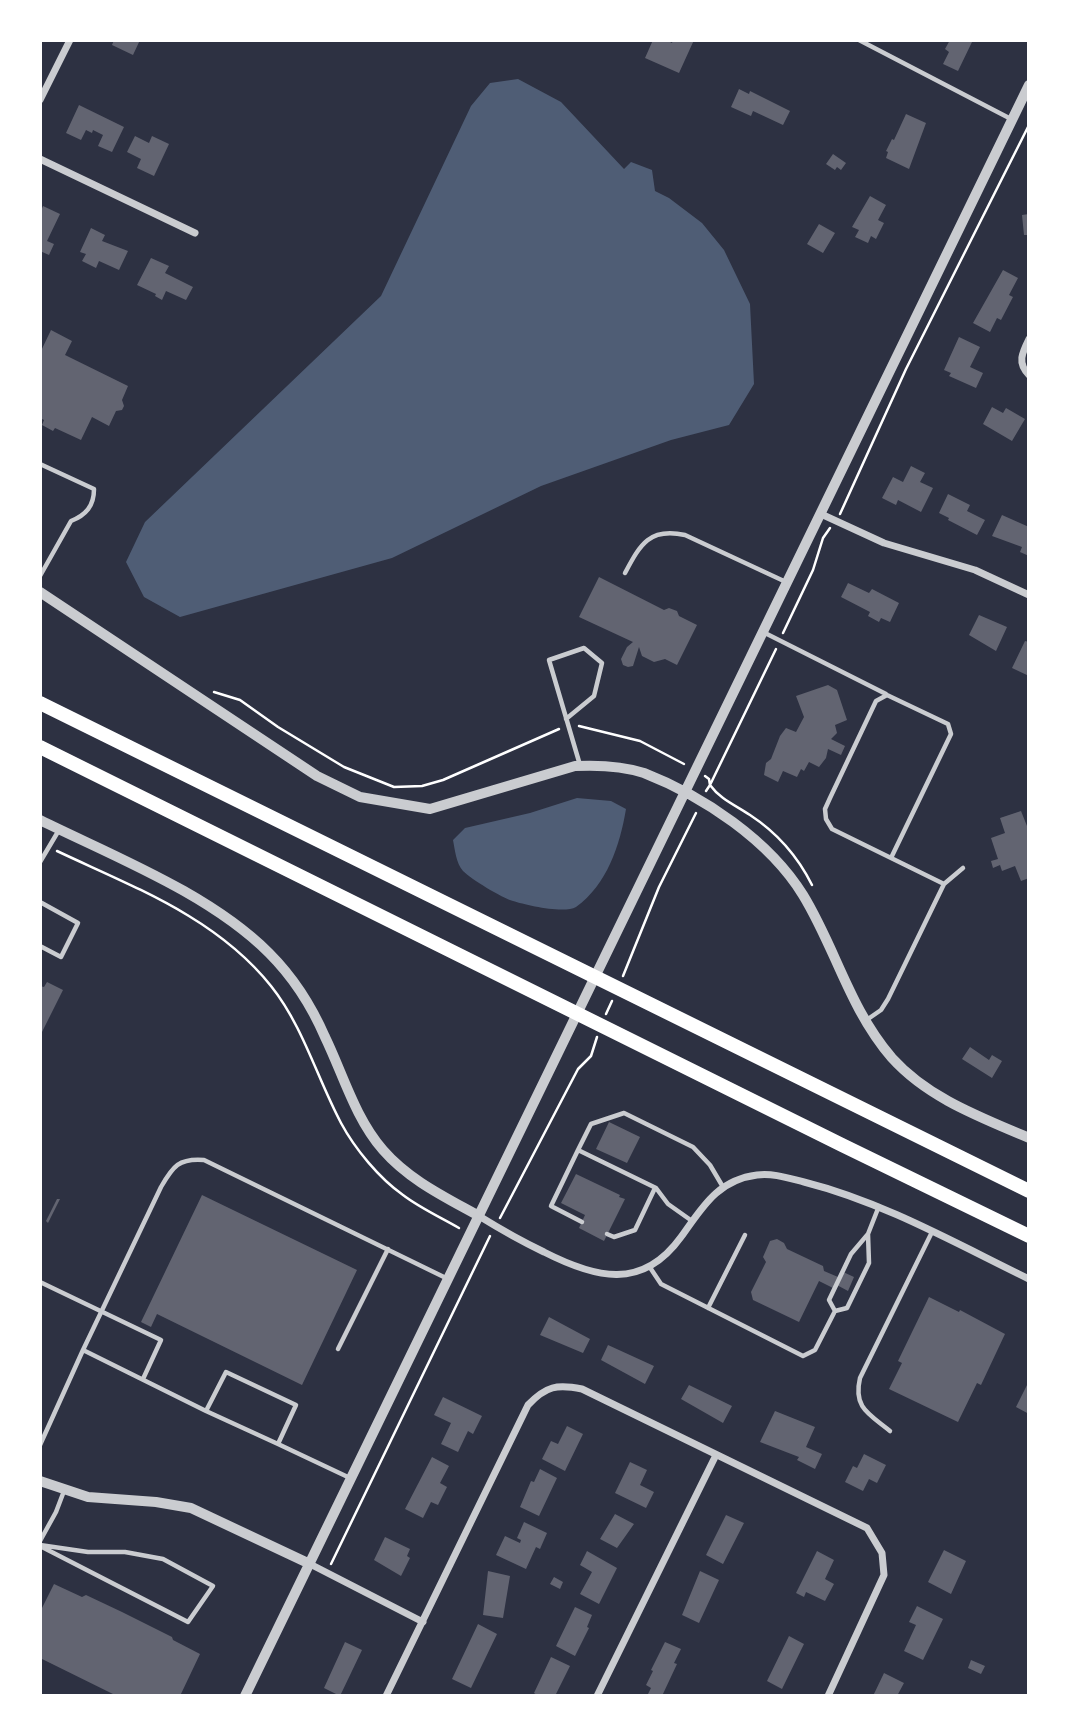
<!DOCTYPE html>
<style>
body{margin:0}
#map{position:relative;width:1069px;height:1736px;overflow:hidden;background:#2d3142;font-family:Overpass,sans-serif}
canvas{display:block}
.frame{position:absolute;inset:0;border:42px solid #fff;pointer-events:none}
</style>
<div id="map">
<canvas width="1069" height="1736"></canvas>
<div class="frame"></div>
</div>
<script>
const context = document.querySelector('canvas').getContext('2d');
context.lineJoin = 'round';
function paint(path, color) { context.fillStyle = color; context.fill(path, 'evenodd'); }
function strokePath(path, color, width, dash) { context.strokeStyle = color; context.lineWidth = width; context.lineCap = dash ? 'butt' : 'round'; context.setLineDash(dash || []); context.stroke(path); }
const water = new Path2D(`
 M518,79L561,102L624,169L631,162L652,170L655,191L669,198L702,223L724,250L750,304L754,384L729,425L671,440L541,486L392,558L180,617L144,597L126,562L145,522L381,296L471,106L490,83Z
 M577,798L611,801L626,809C620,845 607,885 576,907C564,914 526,905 513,901C502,898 471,879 463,871C456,863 455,850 453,840L465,828L530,813Z`);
const building = new Path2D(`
 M114,40H140L133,55L112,45Z
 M653,40H666L672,43L673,40H694L679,73L645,58Z
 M950,40L972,42L958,71L943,64L949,52L945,49Z
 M739,89L749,94L750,91L790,111L783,125L753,111L751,116L731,107Z
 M79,105L124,127L112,152L98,146L103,135L93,130L92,133L86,130L81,140L66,133Z
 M906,114L926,123L909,169L886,158L888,152L886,151L892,139L894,140Z
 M135,136L149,143L152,136L169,144L154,176L137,168L141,159L127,152Z
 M833,154L846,163L841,170L837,167L835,170L826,164Z
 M870,196L886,205L878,220L884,223L876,239L871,236L868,243L855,237L859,230L852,227Z
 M43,206L60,214L47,241L54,244L49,255L40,251V213Z
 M1029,214V235H1024L1022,215Z
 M819,224L835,233L823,253L807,244Z
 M91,228L105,235L102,241L128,251L119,270L99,261L96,268L82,261L86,254L80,252Z
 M151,258L169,266L165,273L193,287L186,300L166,291L162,300L155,296L156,294L137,285Z
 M1003,270L1018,278L1009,295L1013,297L1001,320L997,318L990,332L973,323Z
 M51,330L72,341L65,355L128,386L122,400L124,406L122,410L116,411L109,426L92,417L81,440L55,428L53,431L42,425L44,420L40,418V353Z
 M959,337L980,347L970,367L983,373L976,388L949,376L951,373L944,370Z
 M992,407L1003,413L1006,408L1025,419L1012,441L983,424Z
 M911,466L925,473L920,482L933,488L921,512L898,500L896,505L882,498L893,477L903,482Z
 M948,494L970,505L967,511L985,520L977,535L948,520L949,518L939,513Z
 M1002,515L1029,527V556L1020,552L1022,547L992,536Z
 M599,577L664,610L669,608L677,611L679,616L697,625L677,665L665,659L654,662L642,656L639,647L633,666L628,667L623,665L621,659L627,647L633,642L579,617Z
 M848,583L869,593L872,589L899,603L890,622L881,618L879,622L868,616L870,612L841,597Z
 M979,615L1007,627L996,651L969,635Z
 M1025,641L1029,642V676L1012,668Z
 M828,685L837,690L847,720L835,725L837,733L831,739L845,746L841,755L828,749L826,758L819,767L809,762L804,771L801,769L797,777L783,771L778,782L764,775L766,763L771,759L780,736L786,728L796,732L804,717L796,696Z
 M1021,811L1029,831V878L1021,881L1015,866L1002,871L1000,865L993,868L991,861L998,859L991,838L1005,833L1000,818Z
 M47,982L63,990L40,1036V986L44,987Z
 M970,1047L989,1060L992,1055L1002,1061L992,1078L962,1059Z
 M609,1122L640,1137L627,1163L596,1149Z
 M576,1174L620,1195L619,1197L625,1199L604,1241L579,1228L585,1215L561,1203Z
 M202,1195L357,1270L302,1385L157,1314L151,1327L141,1322Z
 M57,1199H60L48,1223L46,1221Z
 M777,1239L784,1243L787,1249L823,1266L824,1271L838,1277L841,1271L854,1277L848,1291L835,1284L833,1288L819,1281L799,1322L753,1300L751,1292L766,1262L763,1257L770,1241Z
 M929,1297L959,1312L960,1310L1005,1334L981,1385L977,1383L958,1422L889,1389L902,1363L898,1361Z
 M549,1317L590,1339L583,1353L540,1335Z
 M608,1345L654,1366L645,1384L601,1360Z
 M1029,1381V1414L1016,1407Z
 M689,1385L732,1406L723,1423L681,1399Z
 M443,1397L482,1416L473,1434L468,1431L458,1452L441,1444L451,1423L434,1415Z
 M775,1411L815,1427L806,1447L822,1454L815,1469L797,1460L799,1457L760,1442Z
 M567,1426L583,1434L565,1471L542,1459L551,1441L558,1444Z
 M864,1454L886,1465L877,1483L869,1479L863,1491L845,1482L853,1466L857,1468Z
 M432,1457L449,1466L440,1483L447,1487L438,1505L431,1502L423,1518L405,1509Z
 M630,1462L647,1470L640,1485L654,1492L646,1508L615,1493Z
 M540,1469L557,1478L539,1516L520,1507L531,1481L534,1482Z
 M615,1514L634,1524L617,1548L600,1539Z
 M726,1515L744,1523L723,1564L706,1555Z
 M524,1522L547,1533L540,1549L536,1547L526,1569L496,1555L505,1536L520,1543L521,1540L517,1538Z
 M385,1537L410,1549L407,1556L410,1558L401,1576L374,1560Z
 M944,1550L966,1561L951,1594L928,1582Z
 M587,1551L617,1568L599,1604L580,1594L592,1572L580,1565Z
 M817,1551L834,1560L825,1579L834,1584L825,1601L806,1592L804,1597L796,1593Z
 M488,1571L510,1576L503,1618L483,1615Z
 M700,1571L719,1580L699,1623L682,1615Z
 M554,1577L563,1582L560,1589L550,1584Z
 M54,1584L82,1597L86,1595L122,1612L172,1637L173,1640L200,1654L180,1696H117L40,1658V1612Z
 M917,1606L943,1619L923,1660L904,1651L916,1625L909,1622Z
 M575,1607L592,1615L587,1627L589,1628L575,1656L556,1646Z
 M478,1624L497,1634L471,1688L452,1679Z
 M789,1636L804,1644L782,1689L767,1681Z
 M345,1642L362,1650L340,1696L324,1688Z
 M665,1642L681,1649L674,1663L677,1664L662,1696H647L651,1688L646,1685L653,1671L651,1670Z
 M551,1657L570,1666L555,1696H538L534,1693Z
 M971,1660L985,1666L981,1674L968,1668Z
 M884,1673L904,1683L897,1696H873Z`);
const path = new Path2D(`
 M840,514L906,369L1029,125
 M783,633L813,570L823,538L830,528
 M776,649L710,785C720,799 735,805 750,815C776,832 798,857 812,885
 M214,692L240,700L278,727L344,767L394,787L422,786L443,780L559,729
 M579,726L640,741L684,764
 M705,776L709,779L710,785L706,791
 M57,851C133,887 216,917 271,986C303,1026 317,1078 341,1123C355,1149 379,1178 403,1195C420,1208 440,1217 459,1228
 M623,976L659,887L696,813
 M606,1014L612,1001
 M500,1218L578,1069L591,1056L597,1037
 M331,1564L490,1236`);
const service = new Path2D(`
 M859,40L1011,119
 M40,464L94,489C94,506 86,515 71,521L40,576
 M625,573C640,545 649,527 685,535L786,582
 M763,632L886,694
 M566,719L594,696L602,663L584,648L549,660L580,765
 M891,858L951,734L948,724L887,695L876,701L830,798L825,809L826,819L832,829L944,884
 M40,862L59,830
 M40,902L78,923L61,957L40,946
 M868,1019L881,1010L888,999L944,884L963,868
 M578,1150L551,1206L582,1222
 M692,1221L668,1204L656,1188L578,1150L591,1124L624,1113L693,1147L710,1165L723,1187
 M607,1234L614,1237L635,1230L655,1188
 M649,1266L661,1284L803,1356L815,1350L835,1311L847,1308L869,1263L868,1234L879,1206
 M40,1282L161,1340L143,1379
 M708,1308L745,1235
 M835,1311L829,1300L851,1254L868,1234
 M338,1349L388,1249
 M206,1411L278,1444
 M890,1431C869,1414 853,1408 860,1378L932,1232
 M40,1445L83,1350
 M350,1478L278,1444L296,1405L226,1372L206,1411L83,1350L161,1187C173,1166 179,1158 204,1160L448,1279
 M40,1541L56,1512L64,1491
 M40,1545L88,1552H125L163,1559L213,1586L188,1622L40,1546`);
const minor = new Path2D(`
 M40,100L70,40
 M40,159L195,233
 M1029,339C1022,353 1017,363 1029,375
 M821,514L884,543L975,570L1029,595
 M479,1216C500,1229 521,1241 544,1252C595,1278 642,1291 681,1237C702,1208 717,1180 757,1175C773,1173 788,1178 804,1182C883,1202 955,1243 1029,1279
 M310,1564L423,1622
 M386,1696L528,1405C546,1386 557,1384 582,1389L867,1528L882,1553L884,1575L828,1696
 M597,1696L716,1455`);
const tertiary = new Path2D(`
 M40,592L317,776L360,797L430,809L575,766C596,765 623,766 644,773C703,796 769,840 803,895C836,949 849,1008 892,1058C928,1098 980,1117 1029,1138
 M40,820C115,857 210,894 269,953C292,976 312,1007 325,1037C343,1074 355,1118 383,1150C409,1180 445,1197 479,1216
 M40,1481L88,1497L156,1502L191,1508L310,1564
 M245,1696L1029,85`);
const trunk = new Path2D(`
 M40,703L1029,1191
 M40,747L842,1145L1029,1236`);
paint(water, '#4f5d75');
paint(building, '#626471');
strokePath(path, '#fff', 2.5);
strokePath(service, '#caccd0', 4.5);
strokePath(minor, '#caccd0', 7);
strokePath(tertiary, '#caccd0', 10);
strokePath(trunk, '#fff', 14);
</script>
